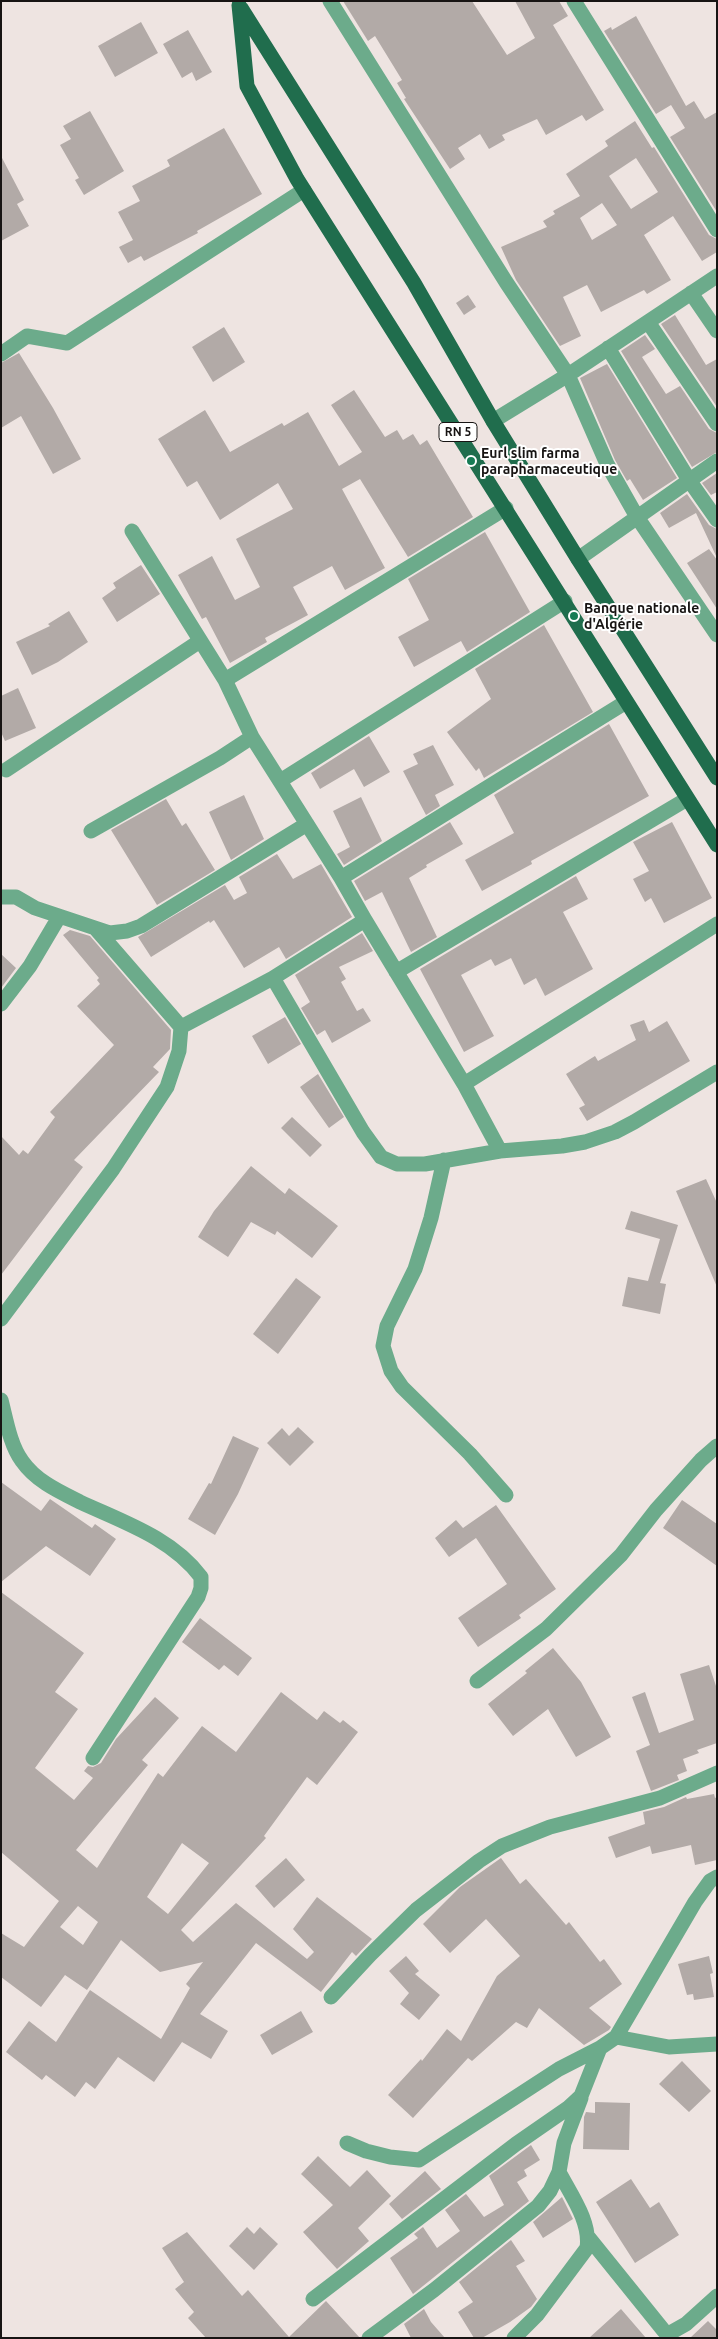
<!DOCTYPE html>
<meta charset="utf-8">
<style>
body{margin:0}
#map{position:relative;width:718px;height:2339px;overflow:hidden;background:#eee4e1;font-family:Ubuntu,sans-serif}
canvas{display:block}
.frame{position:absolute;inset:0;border:2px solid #171413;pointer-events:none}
</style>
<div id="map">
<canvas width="718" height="2339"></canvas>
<div class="frame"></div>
</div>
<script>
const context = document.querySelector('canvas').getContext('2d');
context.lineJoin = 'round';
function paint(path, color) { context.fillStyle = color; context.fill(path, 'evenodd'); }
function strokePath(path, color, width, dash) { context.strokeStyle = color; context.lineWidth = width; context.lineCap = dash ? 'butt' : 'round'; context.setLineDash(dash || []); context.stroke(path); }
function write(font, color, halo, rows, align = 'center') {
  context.font = font + ' Ubuntu,sans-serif'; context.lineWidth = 4; context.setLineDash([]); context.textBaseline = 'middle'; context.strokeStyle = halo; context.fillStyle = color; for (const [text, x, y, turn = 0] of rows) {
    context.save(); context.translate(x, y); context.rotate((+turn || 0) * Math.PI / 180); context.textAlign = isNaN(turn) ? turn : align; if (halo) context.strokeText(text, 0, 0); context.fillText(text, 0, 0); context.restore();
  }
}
const building = new Path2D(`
 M343,1H472L507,55L535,38L515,1H559L568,16L553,25L604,110L586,121L582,115L546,135L537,119L502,135L505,140L489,149L480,134L458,148L465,159L450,169L404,99L406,98L397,83L402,80L375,36L368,41Z
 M636,16L686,106L694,101L705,119L717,112V212L670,137L685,128L671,105L656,114L604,31L611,27L612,30Z
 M141,22L158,53L115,77L98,46Z
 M188,30L212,72L196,81L192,72L182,78L163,44Z
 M90,111L124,171L84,195L75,180L79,178L60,145L71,139L63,126Z
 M635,121L652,148L654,147L709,235L717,239V252L702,261L673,216L644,235L671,280L647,294L644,290L601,312L587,285L563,297L581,336L560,346L516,280L501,247L547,227L543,221L555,214L553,211L580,196L566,174L608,146L605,141ZM636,158L658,192L631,209L609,176ZM602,203L617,225L592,240L580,218Z
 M224,128L262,194L197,231L198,233L144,261L141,256L128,263L119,247L133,240L118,212L140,201L132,186L170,166L167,160Z
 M1,156L24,200L17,204L29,226L1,241Z
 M468,295L476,307L464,315L456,303Z
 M675,315L706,365L717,359V407L661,324Z
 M224,327L245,362L213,382L192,347Z
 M645,335L655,349L642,357L666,394L680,386L709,429L717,433V452L692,467L621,351Z
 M19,353L53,408L81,459L53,474L21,416L1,428V363Z
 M607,364L677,478L643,500L630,479L627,481L615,460L580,378Z
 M354,390L385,437L397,430L403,440L413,434L420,445L427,440L473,517L408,557L360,479L342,489L385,568L345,590L332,566L293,587L308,615L265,638L267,642L230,663L206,617L202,619L178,575L212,556L235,600L260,587L236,539L293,509L278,483L220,520L197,481L187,487L158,439L205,410L230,452L282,423L284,426L308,412L339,466L362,452L331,405Z
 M717,473V492L711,495L702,483Z
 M687,494L709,525L717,529V558L696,513L669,528L660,513Z
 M485,532L530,612L467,652L461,641L414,667L398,637L429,620L408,579Z
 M709,549L717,560V609L687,563Z
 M141,565L160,594L117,622L102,598L116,588L113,583Z
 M69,611L88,642L58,662L32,675L16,642L50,626L48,624Z
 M544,625L593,712L484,778L479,768L476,771L447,732L491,699L475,669Z
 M18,688L36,728L5,741L1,732V696Z
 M609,724L649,796L531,861L532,864L482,891L465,860L514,833L494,795Z
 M369,736L390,772L364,787L354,769L320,789L311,773Z
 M433,745L454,785L435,795L440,806L426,815L403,771L418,764L413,754Z
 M244,795L264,839L231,860L209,812Z
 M361,797L382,841L344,865L337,854L350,847L333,811Z
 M166,799L182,826L186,823L215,870L157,905L111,830Z
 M450,822L463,844L426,865L427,867L409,878L437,937L411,952L382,892L365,901L354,881Z
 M672,822L712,898L664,923L651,898L645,902L633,879L649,871L633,842Z
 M277,854L293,879L321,864L352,917L286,959L279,947L244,968L214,920L210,923L209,921L151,957L138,937L225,885L234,900L247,893L239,877Z
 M576,876L588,899L563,912L593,969L545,996L536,978L524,985L511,958L495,966L491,959L461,975L494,1036L464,1052L420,969Z
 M70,930L90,936L171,1030L170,1049L153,1067L159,1072L74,1160L83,1167L1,1275V1136L19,1155L23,1150L28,1154L55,1117L50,1112L114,1045L77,1006L100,984L97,980L99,978L63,935Z
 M362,933L373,951L339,967L346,979L341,982L357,1011L363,1008L371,1021L332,1043L325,1030L317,1035L301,1008L310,1002L295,975Z
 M1,954L16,968L1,988Z
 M285,1017L301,1044L268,1064L252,1036Z
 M644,1020L649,1032L667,1021L690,1061L587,1121L579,1108L585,1105L566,1074L595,1056L598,1061L636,1040L630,1025Z
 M318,1074L344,1117L329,1128L300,1087Z
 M292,1117L322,1145L310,1157L281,1128Z
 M251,1166L285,1194L289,1188L338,1226L312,1258L277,1231L275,1235L251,1222L228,1257L198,1237L214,1211Z
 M706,1179L717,1203V1287L676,1191Z
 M631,1211L678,1225L660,1283L666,1284L660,1314L622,1306L628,1277L648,1281L660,1239L625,1229Z
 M296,1278L321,1297L278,1354L253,1334Z
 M298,1427L314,1442L290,1466L267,1443L282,1428L289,1436Z
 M233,1436L259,1448L238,1494L215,1535L188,1519L209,1483L211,1484Z
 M1,1482L41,1511L50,1499L92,1528L95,1524L116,1539L90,1576L46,1546L1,1582Z
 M682,1500L717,1524V1566L663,1528Z
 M496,1505L556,1589L519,1615L521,1618L478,1647L458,1618L507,1584L476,1538L449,1557L435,1538L456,1520L463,1528Z
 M1,1592L84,1653L55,1692L78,1709L35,1768L74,1800L93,1778L84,1771L88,1766L93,1767L101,1763L116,1739L155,1697L179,1718L142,1760L148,1765L76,1850L97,1868L158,1773L163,1777L202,1726L236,1752L281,1692L317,1720L324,1711L340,1723L343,1720L358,1732L317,1785L307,1777L264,1836L266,1838L181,1930L193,1942L236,1903L307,1959L314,1952L293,1929L317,1897L372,1939L356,1956L352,1952L321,1992L256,1943L200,2014L228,2031L211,2059L182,2042L154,2082L118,2057L95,2089L86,2082L75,2097L46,2075L42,2080L6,2052L29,2021L56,2042L90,1990L161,2039L190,1988L186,1984L203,1962L160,1972L121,1940L87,1990L65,1975L41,2007L1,1977V1933L24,1947L59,1901L1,1852ZM182,1843L209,1863L168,1914L147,1897ZM78,1906L98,1922L83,1945L60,1927Z
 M200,1618L252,1658L238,1676L224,1665L219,1670L182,1642Z
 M553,1648L581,1682L611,1737L576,1757L548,1709L513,1736L488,1704L527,1673L525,1671Z
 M709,1665L717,1689V1743L697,1750L699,1753L683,1759L687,1771L677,1775L679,1780L651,1791L636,1751L650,1745L632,1697L645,1692L659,1733L694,1720L680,1674Z
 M714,1794L715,1798L717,1797V1860L695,1865L691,1845L652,1854L650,1846L616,1858L608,1837L645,1824L643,1812L664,1807L686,1797L687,1799Z
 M286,1858L305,1880L274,1908L255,1886Z
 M501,1858L520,1884L526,1879L566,1925L569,1922L600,1962L604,1959L622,1984L589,2008L611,2027L609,2030L584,2045L539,2008L527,2028L516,2022L472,2061L468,2058L413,2118L388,2095L421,2059L422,2061L447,2029L461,2041L497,1976L520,1956L486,1919L450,1953L423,1924L460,1887Z
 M406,1956L419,1971L415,1974L440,1995L419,2020L400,2004L409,1993L389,1971Z
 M709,1956L713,1973L710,1974L714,1997L694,2000L693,1994L687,1995L678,1964Z
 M301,2011L313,2032L272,2055L260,2035Z
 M682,2061L711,2091L689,2112L659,2084Z
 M595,2102L630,2103L629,2150L583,2149L584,2117L586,2112L595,2113Z
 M531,2145L540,2160L524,2170L527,2176L517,2182L529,2201L413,2294L390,2258L418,2238L414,2234L423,2227L437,2248L460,2231L445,2210L466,2194L484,2217L504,2205L489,2176Z
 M318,2156L350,2187L367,2170L391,2196L358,2228L369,2241L337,2269L303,2232L333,2205L301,2174Z
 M425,2171L441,2189L402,2219L389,2204Z
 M631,2179L650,2208L659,2202L679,2235L635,2263L596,2202Z
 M562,2197L573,2219L543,2238L533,2222Z
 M247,2227L254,2234L260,2227L278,2244L254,2270L229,2246Z
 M187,2232L242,2296L248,2290L289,2337L326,2301L360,2338H206L188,2318L194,2312L175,2289L184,2282L162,2248Z
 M511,2240L525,2261L516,2266L537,2299L531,2307L510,2322L482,2338H474L458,2312L473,2302L459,2282Z
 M424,2309L431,2322L445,2338H411L404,2324Z
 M621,2309L646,2338H589Z
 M708,2321L717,2330V2338H690Z`);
const minor = new Path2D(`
 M330,1L506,282L568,375L607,464L637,517L717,635
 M574,1L717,230
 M691,293L717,331
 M648,322L717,424
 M608,348L689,480L717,520
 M1,354L27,336L67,343L304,190
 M493,421L568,375L717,276
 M132,531L225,680L252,737
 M578,559L717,461
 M225,680L506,508
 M6,770L200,641
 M280,781L565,601
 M91,831L220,758L252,737L341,878
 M1,897H16L35,908L110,933L127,931L141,926L307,824
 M365,920L341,878L626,702
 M396,972L687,799
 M1,1004L30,966L59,917
 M181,1027L273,978
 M464,1084L717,924
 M500,1151L464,1084L365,920L273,978L363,1132L381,1157L397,1164H425L500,1151L562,1146L585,1142L615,1132L634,1122L717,1072
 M444,1160L431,1218L415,1269L387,1326L383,1346L391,1371L402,1387L470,1454L506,1495
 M1,1319L113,1169L167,1087L179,1051L181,1027L96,929
 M1,1400C6,1419 10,1445 22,1461C36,1481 58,1491 80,1502C123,1522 172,1538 201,1577V1588L198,1597L93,1758
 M477,1681L546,1629L621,1555L656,1510L701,1460L717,1446
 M331,1997L370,1955L416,1910L479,1861L502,1846L550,1827L660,1798L717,1773
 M616,2037L669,2047L717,2044
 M347,2143L366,2151L390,2157L419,2160L559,2069L600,2048L616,2037L695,1902L710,1881L717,1877
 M589,2238L664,2331L670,2333L686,2324L717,2296
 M313,2299L516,2144L568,2108L581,2096L600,2048
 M369,2338L434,2290L538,2206L550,2191L559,2172L564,2143L581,2098
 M514,2338L537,2315L587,2248C591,2222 571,2195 559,2172`);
const major = new Path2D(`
 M239,5L247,86L297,179L717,845
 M241,8L414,283L493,421L578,559L717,778`);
const markers = [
 [471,461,5,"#177c55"],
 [574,616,5,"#177c55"]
];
const shields = [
 [458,432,38]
];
const shieldNames = [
 ["RN 5",458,432]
];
const poiNames = [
 ["Eurl slim farma",481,453],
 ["parapharmaceutique",481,469],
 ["Banque nationale",584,608],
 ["d'Algérie",584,624]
];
paint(building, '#b2aaa7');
strokePath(minor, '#6cab8b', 15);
strokePath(major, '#206d4d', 15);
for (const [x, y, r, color] of markers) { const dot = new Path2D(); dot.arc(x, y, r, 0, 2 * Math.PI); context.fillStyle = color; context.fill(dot); strokePath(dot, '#fff', 2); }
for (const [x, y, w] of shields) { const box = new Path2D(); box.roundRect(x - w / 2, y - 9.5, w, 19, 4); context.fillStyle = '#fff'; context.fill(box); strokePath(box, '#171413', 1); }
write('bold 12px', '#171413', null, shieldNames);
write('bold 14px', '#171413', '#fff', poiNames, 'left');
</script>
